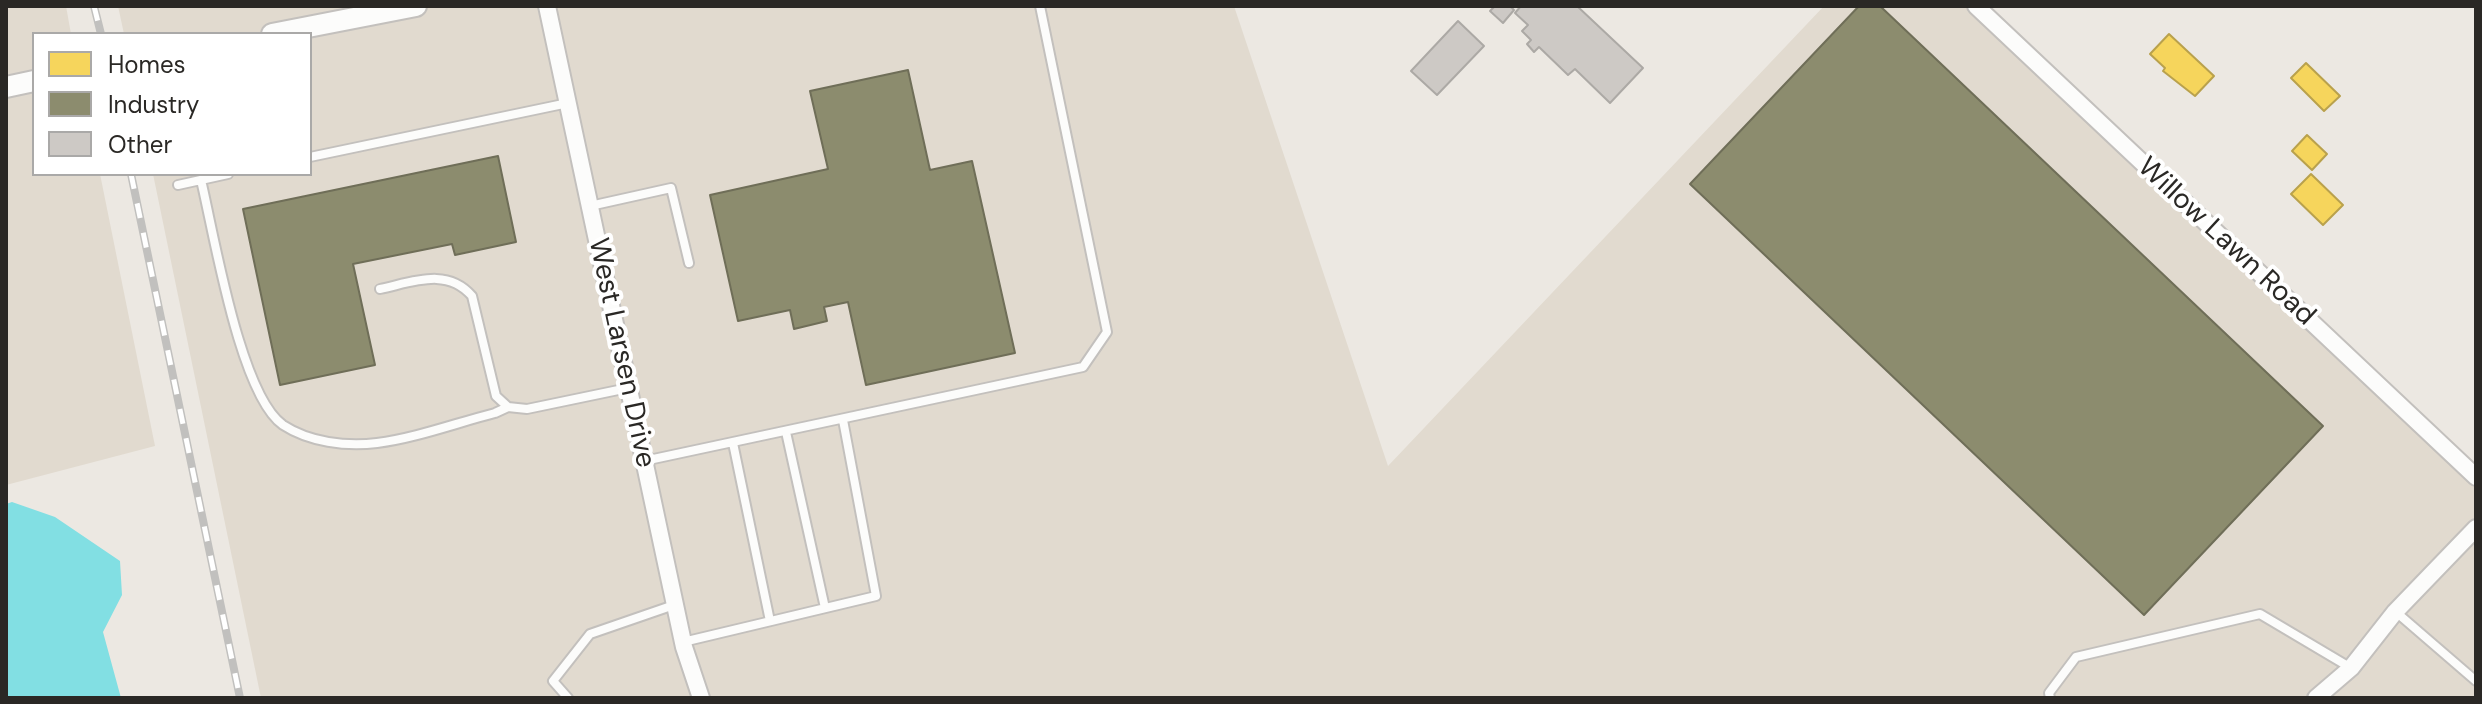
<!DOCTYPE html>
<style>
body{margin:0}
#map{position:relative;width:2482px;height:704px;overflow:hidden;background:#ece8e2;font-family:"DM Sans",sans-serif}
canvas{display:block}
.frame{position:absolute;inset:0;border:8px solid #2a2825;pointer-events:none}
.legend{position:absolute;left:32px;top:32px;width:280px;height:144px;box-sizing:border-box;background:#fff;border:2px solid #aaa9a8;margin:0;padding:10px 14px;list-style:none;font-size:24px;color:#2a2825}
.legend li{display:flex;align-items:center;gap:16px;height:40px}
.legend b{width:40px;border:2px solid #aaa9a8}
</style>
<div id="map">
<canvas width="2482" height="704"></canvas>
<div class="frame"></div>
<ul class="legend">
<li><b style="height:22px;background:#f6d55c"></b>Homes</li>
<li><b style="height:22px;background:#8c8c6e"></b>Industry</li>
<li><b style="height:22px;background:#cdc9c5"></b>Other</li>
</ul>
</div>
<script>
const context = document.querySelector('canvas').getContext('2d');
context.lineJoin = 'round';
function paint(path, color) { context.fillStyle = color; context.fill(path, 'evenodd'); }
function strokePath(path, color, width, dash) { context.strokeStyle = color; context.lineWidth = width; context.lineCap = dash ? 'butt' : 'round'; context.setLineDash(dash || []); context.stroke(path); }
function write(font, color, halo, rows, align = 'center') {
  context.font = font + ' "DM Sans",sans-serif'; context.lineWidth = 8; context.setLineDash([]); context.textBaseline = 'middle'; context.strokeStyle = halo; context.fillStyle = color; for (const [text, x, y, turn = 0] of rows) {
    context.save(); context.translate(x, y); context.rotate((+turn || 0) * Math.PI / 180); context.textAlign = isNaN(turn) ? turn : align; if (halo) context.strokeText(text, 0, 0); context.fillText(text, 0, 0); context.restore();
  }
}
const built = new Path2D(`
 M6,6H66L71,34H34V174H100L155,446L6,485Z
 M118,6H1234L1388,466L1824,6H1976L2476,477V698H261L153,174H310V34H124Z`);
const water = new Path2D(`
 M12,502L55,517L120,561L122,595L103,632L121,698H6V504Z`);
const homes = new Path2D(`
 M2169,34L2214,76L2195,96L2163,71L2165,68L2150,54Z
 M2306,63L2340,96L2324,111L2291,78Z
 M2307,135L2327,154L2312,170L2292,151Z
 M2311,174L2343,205L2323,225L2291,194Z`);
const industry = new Path2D(`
 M1859,6H1880L2323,426L2144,615L1690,184Z
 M908,70L930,170L972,161L1015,353L866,385L848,302L824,307L827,321L794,329L790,310L738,321L710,195L828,169L810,91Z
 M498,156L516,242L455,255L452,244L353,264L375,365L280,385L243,209Z`);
const building = new Path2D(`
 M1495,6H1510L1514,10L1503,23L1490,11Z
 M1521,6H1577L1643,68L1610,103L1575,69L1568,75L1539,47L1534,52L1527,44L1531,40L1522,31L1528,25L1515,13Z
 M1458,21L1484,46L1437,95L1411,71Z`);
const service = new Path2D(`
 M310,157L568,103
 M201,180C214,234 240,395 283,425C309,442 346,447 377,443C416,438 456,423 495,413L508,407
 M178,185L228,174
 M590,206L671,188L689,263
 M380,289C413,282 447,267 472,296L496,396L508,407L527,409L628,388
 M786,432L825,608
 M733,443L770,621
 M644,461L1083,367L1107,332L1040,6
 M2396,612L2476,681
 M683,642L876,596L843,420
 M568,698L553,681L590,634L674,605
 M2050,698L2049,693L2076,657L2260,614L2351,668`);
const minor = new Path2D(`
 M547,6L684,647L701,698
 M1976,6L2476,477
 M2316,698L2351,668L2395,612L2476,528`);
const tertiary = new Path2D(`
 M272,34L416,6
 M6,87L34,81`);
const rail = new Path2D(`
 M94,6L101,34
 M131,174L240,698`);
const streetNames = [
 ["Willow Lawn Road",2226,242,43],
 ["West Larsen Drive",621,353,78]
];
paint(built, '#e1dacf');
paint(water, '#82dfe3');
paint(homes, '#f6d55c');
strokePath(homes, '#b9a14c', 2);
paint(industry, '#8c8c6e');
strokePath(industry, '#6f6e58', 2);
paint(building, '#cdc9c5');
strokePath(building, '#aca9a5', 2);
strokePath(service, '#c3c0bd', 12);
strokePath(minor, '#c3c0bd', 20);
strokePath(tertiary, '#c3c0bd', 24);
strokePath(service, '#fcfcfb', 8);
strokePath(minor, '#fcfcfb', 16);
strokePath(tertiary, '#fcfcfb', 20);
strokePath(rail, '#c1c0be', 8);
strokePath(rail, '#fff', 5, [15]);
write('28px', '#2a2825', '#fff', streetNames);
</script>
